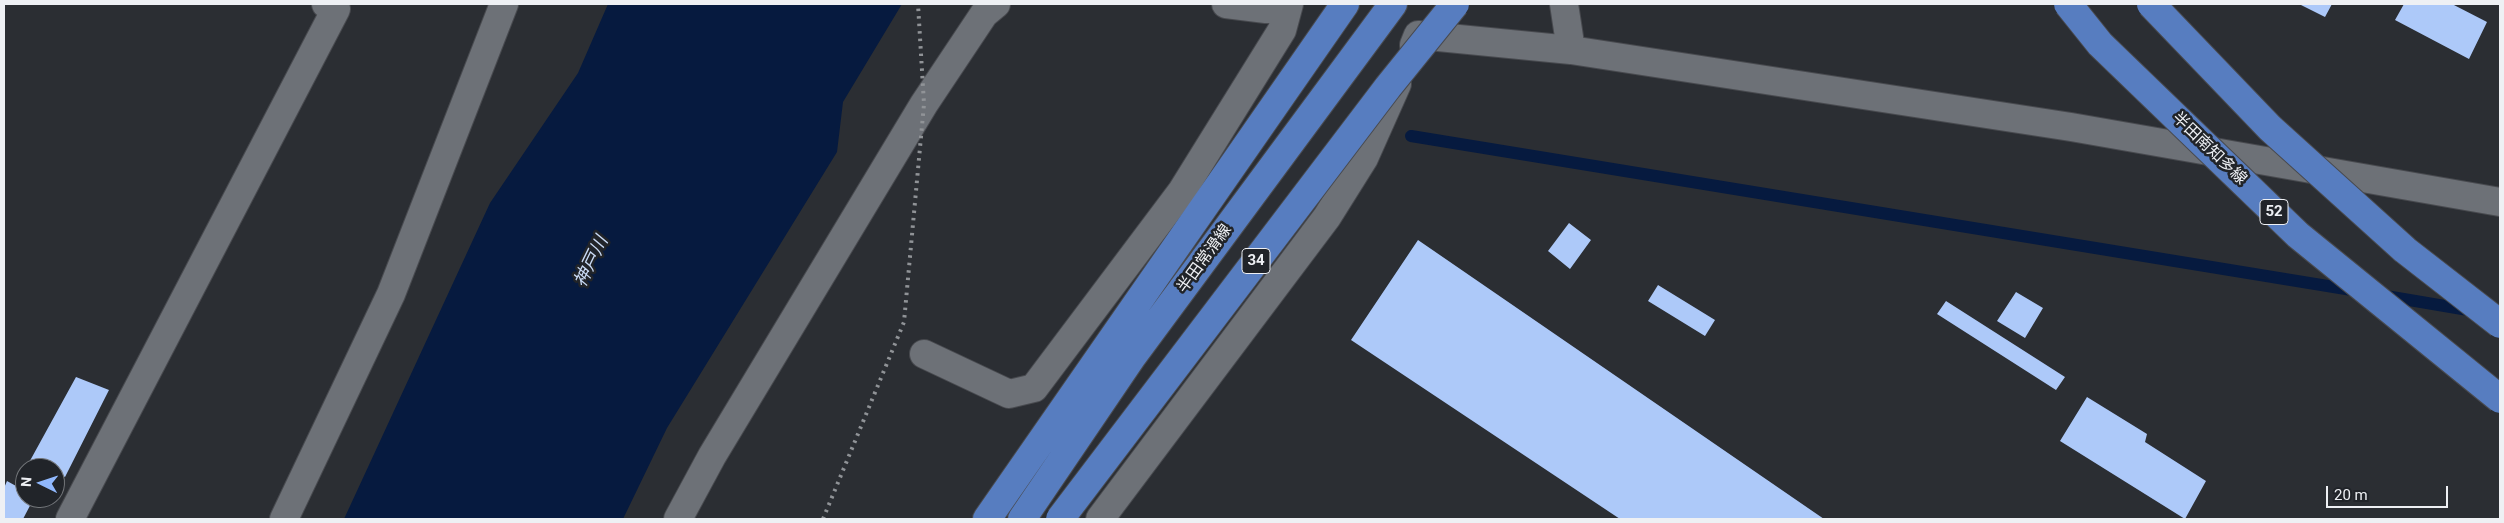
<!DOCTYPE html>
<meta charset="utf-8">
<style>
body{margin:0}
#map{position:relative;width:2504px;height:523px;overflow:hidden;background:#2b2e33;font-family:Roboto,sans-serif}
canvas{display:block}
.frame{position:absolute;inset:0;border:5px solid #eef0f4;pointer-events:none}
.north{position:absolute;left:15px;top:458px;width:50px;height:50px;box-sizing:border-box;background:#212429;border:1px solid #73767a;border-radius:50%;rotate:274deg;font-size:14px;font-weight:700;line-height:20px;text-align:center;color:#eef0f4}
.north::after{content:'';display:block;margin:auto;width:18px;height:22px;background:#90b8fd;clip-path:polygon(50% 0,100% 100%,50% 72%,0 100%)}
.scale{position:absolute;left:2326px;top:486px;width:122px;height:22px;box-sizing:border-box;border:2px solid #eef0f4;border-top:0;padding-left:6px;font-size:15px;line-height:18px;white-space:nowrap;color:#eef0f4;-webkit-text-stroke:4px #212429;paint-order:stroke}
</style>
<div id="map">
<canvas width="2504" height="523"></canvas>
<div class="frame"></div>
<div class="north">N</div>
<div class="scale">20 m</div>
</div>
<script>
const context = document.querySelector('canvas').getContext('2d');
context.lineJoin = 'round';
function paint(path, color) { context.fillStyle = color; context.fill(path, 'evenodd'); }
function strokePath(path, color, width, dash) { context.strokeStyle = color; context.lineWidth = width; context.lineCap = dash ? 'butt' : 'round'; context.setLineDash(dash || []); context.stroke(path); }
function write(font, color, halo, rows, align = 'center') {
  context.font = font + ' Roboto,"Noto Sans JP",sans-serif'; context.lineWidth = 5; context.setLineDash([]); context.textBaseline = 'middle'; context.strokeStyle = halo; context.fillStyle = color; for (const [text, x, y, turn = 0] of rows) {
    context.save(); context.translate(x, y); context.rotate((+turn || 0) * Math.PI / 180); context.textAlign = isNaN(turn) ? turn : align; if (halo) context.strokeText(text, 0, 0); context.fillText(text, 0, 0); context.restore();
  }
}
const water = new Path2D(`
 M608,4H902L843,102L837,152L667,428L623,519H344L490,203L578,73Z`);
const stream = new Path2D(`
 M1411,136L2358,291
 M2380,295L2474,311`);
const building = new Path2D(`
 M2299,4H2332L2325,17Z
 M2404,4H2452L2487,22L2469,59L2395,20Z
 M1569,223L1591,240L1570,269L1548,251Z
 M1418,240L1824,519H1620L1351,340Z
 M1658,285L1715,320L1705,336L1648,301Z
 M2016,292L2043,308L2025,338L1997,321Z
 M1946,301L2065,377L2056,390L1937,314Z
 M76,377L109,390L65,477L55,472V468H26Z
 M2087,397L2147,434L2145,442L2206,481L2185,519L2060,441Z
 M25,470V498H34L23,519H4V488L7,481L16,486Z`);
const minor = new Path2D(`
 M1226,4L1266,9H1287
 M1564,4L1571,50
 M1414,45L1418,35L1571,50L2071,127L2500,202
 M924,354L1009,394L1034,388L1182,191L1282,30L1289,4
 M70,519L336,9L326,4
 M284,519L391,294L504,4
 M678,519L712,456L924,104L984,14L996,4
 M1100,519L1327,217L1364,158L1397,84`);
const major = new Path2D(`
 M987,519L1345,4
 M1022,519L1132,357L1393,4`);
const rail = new Path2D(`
 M823,519L904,322L924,104L918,4`);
const majorBridge = new Path2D(`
 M2068,4L2100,44L2298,235L2500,399
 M2151,4L2270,128L2405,250L2500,324
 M1060,519L1388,87L1455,4`);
const shields = [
 [2274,212,28],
 [1256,261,28]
];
const shieldNames = [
 ["52",2274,212],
 ["34",1256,261]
];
const streetNames = [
 ["半田南知多線",2209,149,44],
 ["半田常滑線",1205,259,-54]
];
const waterNames = [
 ["神戸川",592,262,-64]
];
paint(water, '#061a3f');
strokePath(stream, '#061a3f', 12);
paint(building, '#adc9f9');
strokePath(minor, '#484a4f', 30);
strokePath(major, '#484a4f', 30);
strokePath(minor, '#6d7177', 28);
strokePath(major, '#577dc0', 28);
strokePath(rail, '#909397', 4, [2.5, 5]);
strokePath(majorBridge, '#484a4f', 30, []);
strokePath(majorBridge, '#577dc0', 28);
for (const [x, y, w] of shields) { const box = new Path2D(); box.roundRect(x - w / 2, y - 12.5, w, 25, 4); context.fillStyle = '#212429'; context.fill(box); strokePath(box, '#eef0f4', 1); }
write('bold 15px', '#eef0f4', null, shieldNames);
write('16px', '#eef0f4', '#212429', streetNames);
write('italic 18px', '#cadbf6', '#212429', waterNames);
</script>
